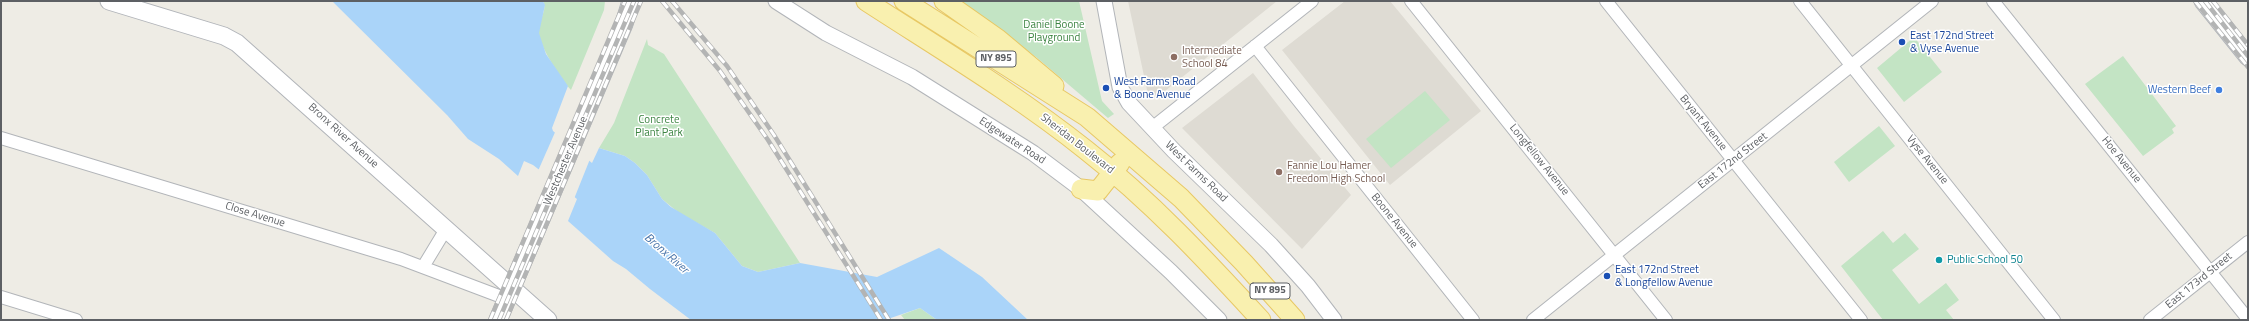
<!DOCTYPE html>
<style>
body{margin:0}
#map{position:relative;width:2249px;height:321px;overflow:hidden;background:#eeece5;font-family:"Titillium Web",sans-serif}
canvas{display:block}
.frame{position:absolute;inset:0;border:2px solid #5d6064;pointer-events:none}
</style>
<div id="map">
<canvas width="2249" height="321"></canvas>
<div class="frame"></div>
</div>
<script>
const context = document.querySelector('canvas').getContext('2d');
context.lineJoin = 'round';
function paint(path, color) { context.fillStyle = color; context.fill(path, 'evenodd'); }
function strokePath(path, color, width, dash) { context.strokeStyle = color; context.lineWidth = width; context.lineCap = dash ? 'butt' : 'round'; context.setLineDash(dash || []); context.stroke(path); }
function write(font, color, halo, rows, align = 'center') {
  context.font = font + ' "Titillium Web",sans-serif'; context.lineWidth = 3; context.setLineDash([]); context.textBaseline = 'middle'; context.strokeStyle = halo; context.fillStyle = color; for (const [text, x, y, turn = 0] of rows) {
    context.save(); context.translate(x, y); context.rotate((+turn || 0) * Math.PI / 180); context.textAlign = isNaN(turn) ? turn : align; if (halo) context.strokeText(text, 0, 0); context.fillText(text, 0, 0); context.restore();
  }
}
const education = new Path2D(`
 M1128,1H1277L1155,99L1147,90Z
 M1345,1H1390L1481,111L1390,185L1282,50Z
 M1253,73L1294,126L1351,195L1302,249L1182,128Z`);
const green = new Path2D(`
 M543,1H605L604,10L571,90C561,79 539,46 538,31C538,21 548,10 543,1Z
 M958,1H1079L1102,101L1114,114L1108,118L1036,57Z
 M1914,37L1942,72L1904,102L1877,68Z
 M647,39L648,45L664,54L800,263L758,272L742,266L715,233L679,213L662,199L647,175L635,163L625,156L599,148L614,123Z
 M2123,56L2176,126L2172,129L2174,133L2143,156L2085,84Z
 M1425,91L1450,120L1391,168L1366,139Z
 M1879,126L1895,146L1849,182L1834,162Z
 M1883,231L1893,243L1905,233L1919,249L1892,270L1919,304L1946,283L1959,300L1946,310L1954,320H1883L1841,266Z
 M920,308L937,320H905L901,315Z`);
const water = new Path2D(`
 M332,1H543L545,5L539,33L546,54L568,86L552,128L553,131L592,163L599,148L625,156L635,163L647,175L662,199L671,207L715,233L742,266L758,272L800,263L877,277L939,248L982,277L1028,320H937L920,308L885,320H691L650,289L626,269L613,261L568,221L577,199L533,165L524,161L518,176L499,159L468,139L447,115Z`);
const pier = new Path2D(`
 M556,130L590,159L574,199L538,171Z`);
const minor = new Path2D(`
 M1411,1L1666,320
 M1606,1L1861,320
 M1800,1L2054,320
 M1993,1L2248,319
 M1255,46L1473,320
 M1152,128L1312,1
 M1,138L401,259L507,299
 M423,267L446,229
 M1,297L76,320
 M1533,320L1932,1
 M2150,320L2248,242`);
const tertiary = new Path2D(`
 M776,1L826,33L912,77L1033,153L1081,189L1171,272L1219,320
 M1104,1L1120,87L1129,103L1174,151L1271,245L1308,286L1334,320`);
const secondary = new Path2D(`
 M109,1L224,36L237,43L548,320
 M2203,1L2248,57
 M498,320L624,24L631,1`);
const primary = new Path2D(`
 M866,1C940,49 1017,95 1086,150C1151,201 1206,260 1261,320
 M904,1L1087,117L1181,198L1244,263L1295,320
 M944,1L998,39L1054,86
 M1081,189L1098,191L1120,163`);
const rail = new Path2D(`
 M662,1L720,71L768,140L881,320
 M672,1L727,66L774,135L889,320
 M2195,1L2248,67
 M2205,1L2248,56
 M2213,1L2248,45
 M490,320L625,1
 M499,320L634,1
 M506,320L641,1`);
const markers = [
 [1902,42,4,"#1a4fb4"],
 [1174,57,4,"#8d6e63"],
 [1106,88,4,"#1a4fb4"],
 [2219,90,4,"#3f7fe0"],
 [1279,172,4,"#8d6e63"],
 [1939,260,4,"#0f9aa8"],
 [1607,276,4,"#1a4fb4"]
];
const shields = [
 [996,59,40],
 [1270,291,40]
];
const shieldNames = [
 ["NY 895",996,59],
 ["NY 895",1270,291]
];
const parkNames = [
 ["Daniel Boone",1054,25],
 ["Playground",1054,38],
 ["Concrete",659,120],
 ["Plant Park",659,133]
];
const transitNames = [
 ["East 172nd Street",1910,36],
 ["& Vyse Avenue",1910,49],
 ["West Farms Road",1114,82],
 ["& Boone Avenue",1114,95],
 ["East 172nd Street",1615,270],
 ["& Longfellow Avenue",1615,283]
];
const educationNames = [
 ["Intermediate",1182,51],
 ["School 84",1182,64],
 ["Fannie Lou Hamer",1287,166],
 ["Freedom High School",1287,179]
];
const shopNames = [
 ["Western Beef",2211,90]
];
const streetNames = [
 ["Bryant Avenue",1703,123,51],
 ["Bronx River Avenue",343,136,42],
 ["Edgewater Road",1012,141,33],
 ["Sheridan Boulevard",1077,144,38],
 ["Longfellow Avenue",1539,160,51],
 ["Vyse Avenue",1927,160,51],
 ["Hoe Avenue",2121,160,51],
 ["Westchester Avenue",566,161,-67],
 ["East 172nd Street",1733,161,-38],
 ["West Farms Road",1196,172,44],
 ["Close Avenue",255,215,17],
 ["Boone Avenue",1394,221,51],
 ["East 173rd Street",2199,281,-39]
];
const cultureNames = [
 ["Public School 50",1947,260]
];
const waterNames = [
 ["Bronx River",666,254,41]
];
paint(education, '#dedbd3');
paint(green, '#c3e4c4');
paint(water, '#aad4f9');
paint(pier, '#eeece5');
strokePath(minor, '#b2b5b9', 14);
strokePath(tertiary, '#b2b5b9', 17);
strokePath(secondary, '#b1b4b9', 19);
strokePath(primary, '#e8c864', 21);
strokePath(minor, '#fff', 12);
strokePath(tertiary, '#fff', 15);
strokePath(secondary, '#fff', 17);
strokePath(primary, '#f9f0af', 19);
strokePath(rail, '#b3b4b4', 4.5);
strokePath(rail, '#fff', 3, [9]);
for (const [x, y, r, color] of markers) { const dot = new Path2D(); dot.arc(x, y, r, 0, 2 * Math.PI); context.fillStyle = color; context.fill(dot); strokePath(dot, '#fff', 1.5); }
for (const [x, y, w] of shields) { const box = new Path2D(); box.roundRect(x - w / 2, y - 8, w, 16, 3); context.fillStyle = '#fff'; context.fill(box); strokePath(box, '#5d6064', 1); }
write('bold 10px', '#5d6064', null, shieldNames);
write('11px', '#3c8442', '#fff', parkNames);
write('11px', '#164399', '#fff', transitNames, 'left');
write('11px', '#785e54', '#fff', educationNames, 'left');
write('11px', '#366cbe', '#fff', shopNames, 'right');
write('11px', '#5d6064', '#fff', streetNames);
write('11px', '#0d838f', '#fff', cultureNames, 'left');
write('italic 12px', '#4874aa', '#fff', waterNames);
</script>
